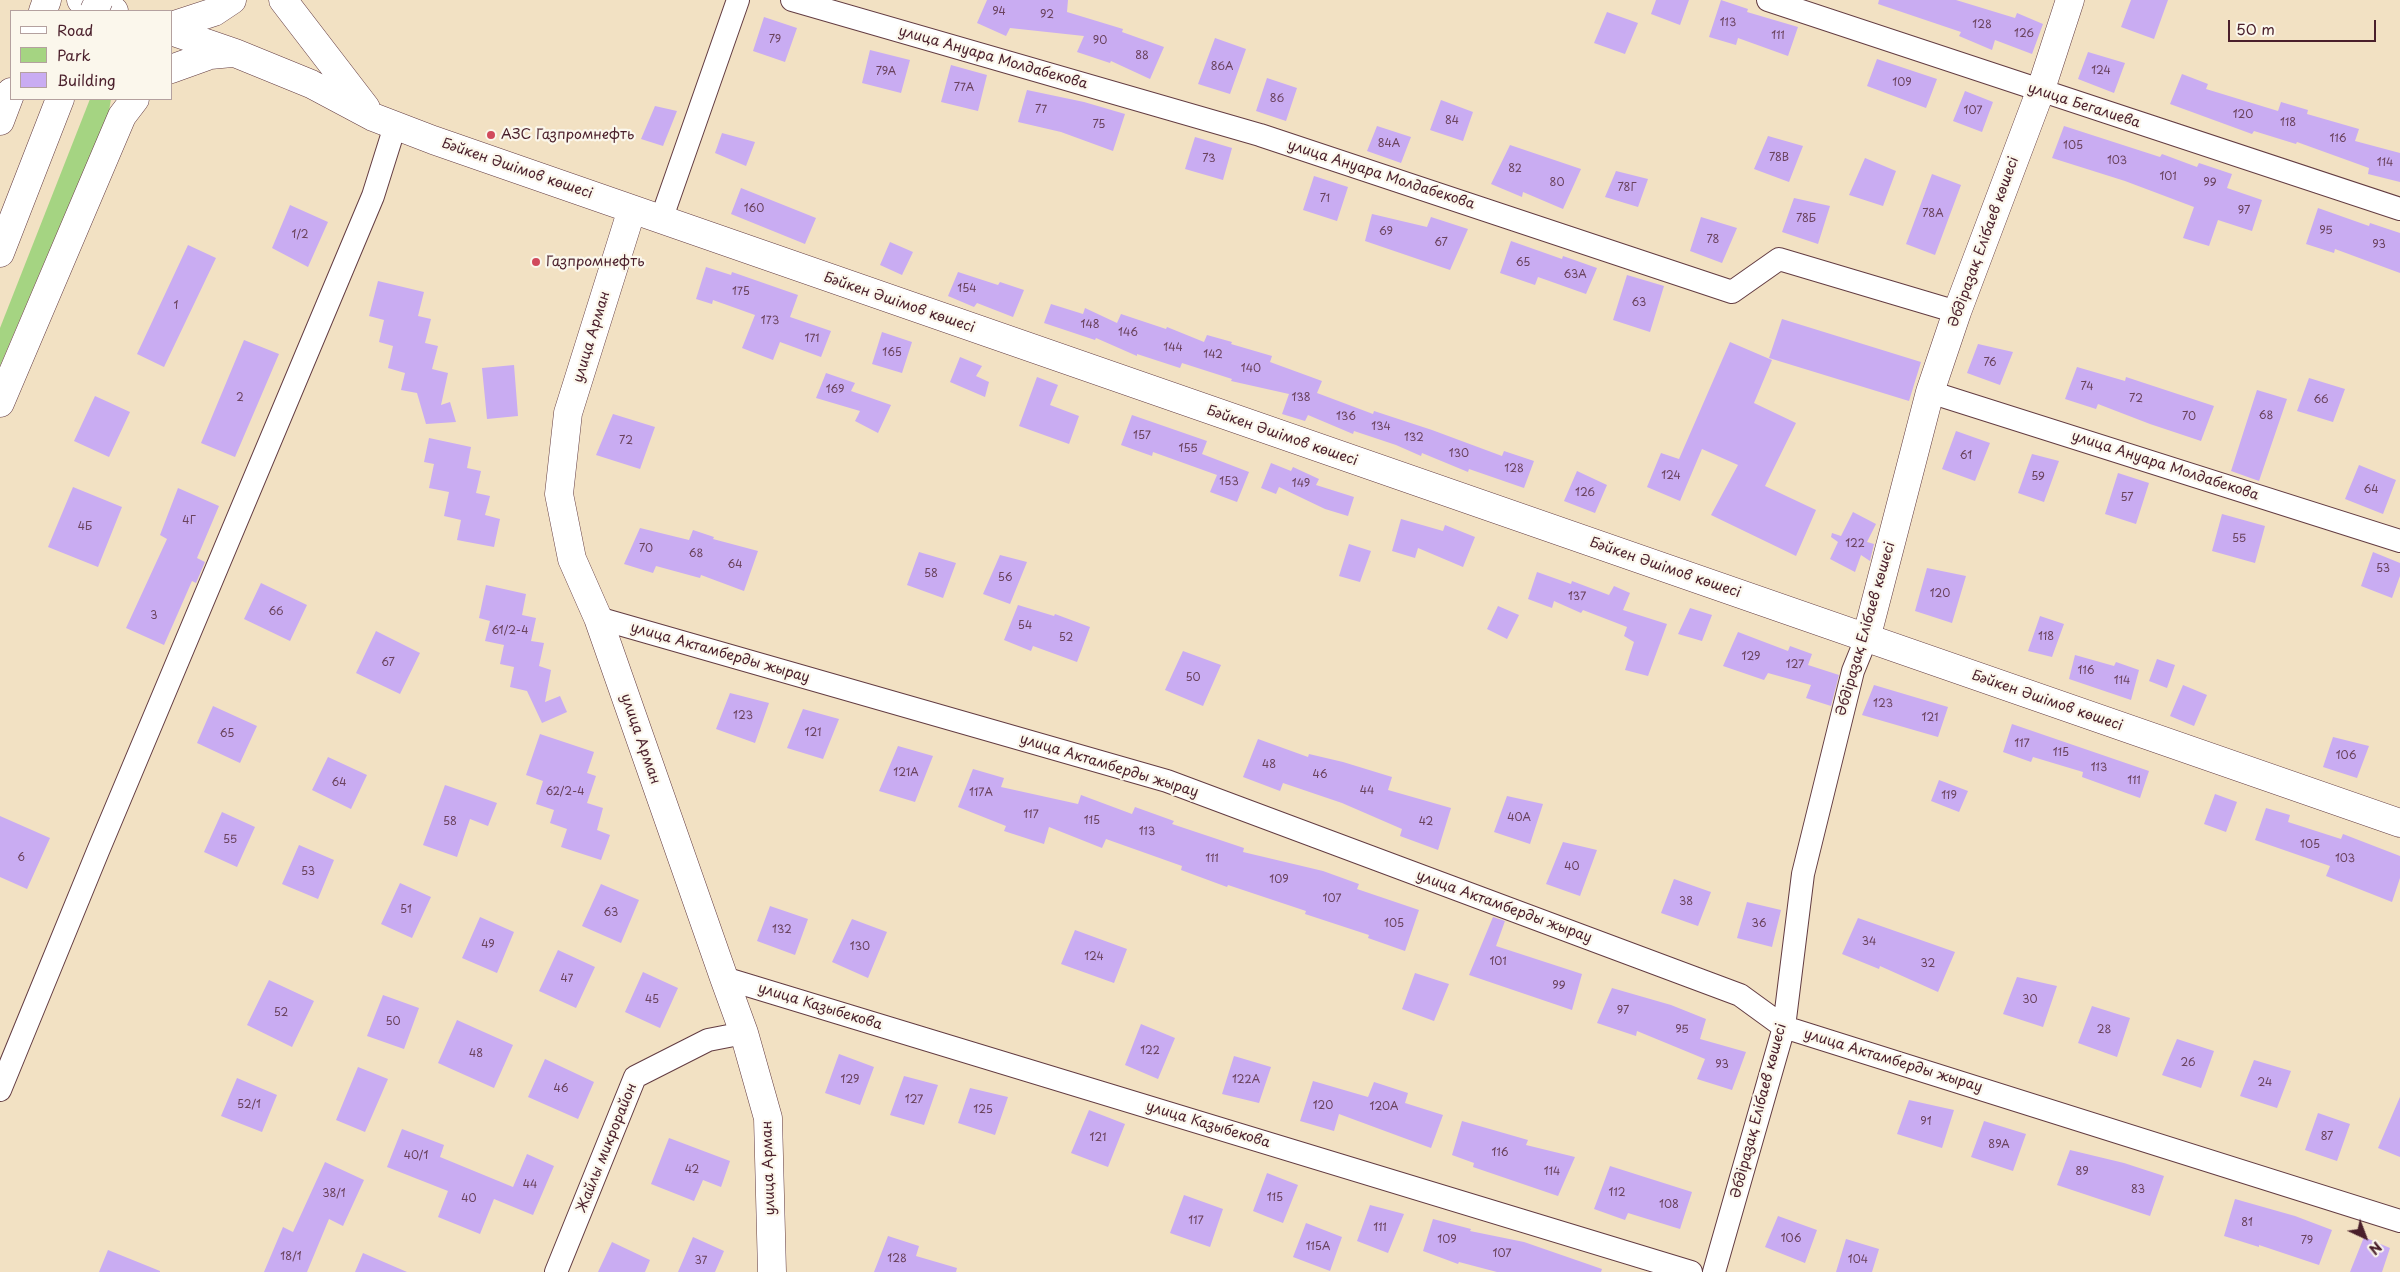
<!DOCTYPE html>
<meta charset="utf-8">
<style>
body{margin:0}
#map{position:relative;width:2400px;height:1272px;overflow:hidden;background:#f2e1c3;font-family:"Playpen Sans",sans-serif}
canvas{display:block}
.legend{position:absolute;left:10px;top:10px;width:162px;height:90px;box-sizing:border-box;background:#fbf7ec;border:1px solid #b4a19f;margin:0;padding:6px 9px;list-style:none;font-size:15px;color:#4a1f2b}
.legend li{display:flex;align-items:center;gap:10px;height:25px}
.legend b{width:25px;border:1px solid #b4a19f}
.north{position:absolute;left:2340px;top:1212px;width:50px;height:50px;-webkit-text-stroke:4px #fbf7ec;paint-order:stroke;rotate:137deg;font-size:14px;font-weight:700;line-height:20px;text-align:center;color:#4a1f2b}
.north::after{content:'';display:block;margin:auto;width:18px;height:22px;background:#4a1f2b;clip-path:polygon(50% 0,100% 100%,50% 72%,0 100%)}
.scale{position:absolute;left:2228px;top:20px;width:148px;height:22px;box-sizing:border-box;border:2px solid #4a1f2b;border-top:0;padding-left:6px;font-size:15px;line-height:18px;white-space:nowrap;color:#4a1f2b;-webkit-text-stroke:4px #fbf7ec;paint-order:stroke}
</style>
<div id="map">
<canvas width="2400" height="1272"></canvas>
<ul class="legend">
<li><b style="height:6px;background:#fff"></b>Road</li>
<li><b style="height:14px;background:#a5d482"></b>Park</li>
<li><b style="height:14px;background:#c9acf2"></b>Building</li>
</ul>
<div class="north">N</div>
<div class="scale">50 m</div>
</div>
<script>
const context = document.querySelector('canvas').getContext('2d');
context.lineJoin = 'round';
function paint(path, color) { context.fillStyle = color; context.fill(path, 'evenodd'); }
function strokePath(path, color, width, dash) { context.strokeStyle = color; context.lineWidth = width; context.lineCap = dash ? 'butt' : 'round'; context.setLineDash(dash || []); context.stroke(path); }
function write(font, color, halo, rows, align = 'center') {
  context.font = font + ' "Playpen Sans",sans-serif'; context.lineWidth = 4.5; context.setLineDash([]); context.textBaseline = 'middle'; context.strokeStyle = halo; context.fillStyle = color; for (const [text, x, y, turn = 0] of rows) {
    context.save(); context.translate(x, y); context.rotate((+turn || 0) * Math.PI / 180); context.textAlign = isNaN(turn) ? turn : align; if (halo) context.strokeText(text, 0, 0); context.fillText(text, 0, 0); context.restore();
  }
}
const green = new Path2D(`
 M90,99H111L109,111L0,366V328Z`);
const building = new Path2D(`
 M987,0H1068L1067,12L1123,29L1122,32L1164,47L1150,79L1111,61L1110,63L1077,52L1084,36L1010,28L1006,36L977,23Z
 M1656,0H1689L1680,25L1651,14Z
 M1721,0L1748,9L1747,12L1798,27L1788,56L1738,38L1736,45L1709,37Z
 M1879,0H1956L2015,18L2017,13L2043,24L2032,54L1995,40L1992,50L1959,36L1961,32L1878,4Z
 M2131,0H2168L2154,39L2121,27Z
 M1607,12L1638,23L1625,54L1594,43Z
 M764,17L797,28L785,62L753,51Z
 M1215,38L1246,49L1230,94L1198,84Z
 M870,50L910,60L901,93L862,83Z
 M2088,52L2125,63L2114,93L2078,79Z
 M1877,59L1937,79L1926,108L1867,86Z
 M951,65L987,75L978,111L941,102Z
 M2182,74L2208,84L2206,89L2278,111L2281,102L2308,110L2307,114L2359,129L2355,141L2400,153V182L2368,174L2369,168L2297,142L2296,144L2254,131L2252,134L2170,104Z
 M1267,78L1297,88L1286,121L1256,111Z
 M1027,90L1084,102L1125,114L1113,151L1061,132L1018,122Z
 M1965,91L1993,102L1982,132L1953,121Z
 M1441,100L1473,112L1463,141L1430,130Z
 M655,106L677,111L663,146L641,139Z
 M1377,126L1411,137L1401,163L1367,151Z
 M2064,126L2160,157L2162,154L2197,167L2199,163L2232,174L2227,188L2262,200L2252,231L2218,220L2209,246L2183,238L2194,207L2125,181L2052,158Z
 M722,133L755,142L746,166L715,153Z
 M1768,136L1803,146L1789,182L1754,169Z
 M1195,137L1232,148L1223,180L1185,169Z
 M1510,145L1581,169L1563,209L1523,192L1522,197L1491,184Z
 M1865,158L1896,171L1883,206L1849,195Z
 M1616,171L1648,179L1638,207L1605,197Z
 M1932,174L1961,185L1935,255L1906,244Z
 M1314,176L1348,187L1337,221L1303,210Z
 M741,188L816,218L805,244L731,214Z
 M1794,198L1830,206L1818,244L1782,232Z
 M290,205L328,222L308,267L272,248Z
 M2318,208L2369,226L2370,223L2400,233V273L2335,249L2334,253L2306,244Z
 M1372,214L1427,227L1431,217L1468,229L1450,270L1365,241Z
 M1701,217L1737,228L1722,263L1690,251Z
 M1511,241L1562,259L1563,256L1597,268L1586,294L1538,277L1535,285L1500,273Z
 M890,242L913,252L902,275L880,265Z
 M188,245L216,258L164,367L137,354Z
 M706,267L731,275L732,272L798,295L790,317L831,331L821,357L780,342L773,360L742,348L755,315L713,300L712,304L696,299Z
 M958,272L998,285L1000,282L1024,290L1013,317L977,303L974,307L948,296Z
 M1627,275L1664,286L1650,332L1613,320Z
 M378,281L424,292L418,316L431,319L425,343L438,346L432,369L448,373L441,405L450,402L456,422L426,424L417,393L401,390L405,373L388,368L393,346L379,342L384,320L369,316Z
 M1051,304L1083,314L1085,308L1117,323L1121,314L1166,329L1167,327L1204,342L1207,335L1232,342L1231,344L1272,356L1270,362L1322,381L1317,393L1373,414L1374,411L1432,430L1502,456L1504,451L1534,461L1524,488L1469,469L1468,472L1422,453L1421,456L1396,445L1354,431L1353,434L1308,415L1305,421L1282,414L1289,394L1231,381L1232,379L1182,363L1180,368L1137,354V356L1096,338L1095,340L1044,323Z
 M1782,319L1921,362L1909,401L1769,358Z
 M882,332L912,342L902,373L872,364Z
 M244,340L279,354L235,457L201,443Z
 M1730,342L1772,360L1754,403L1796,423L1765,486L1816,510L1796,556L1711,515L1738,465L1702,449L1680,501L1647,487L1661,453L1679,459Z
 M1978,344L2013,352L2000,385L1967,373Z
 M960,357L982,366L976,376L989,382L985,397L950,382Z
 M514,365L518,416L487,419L482,368Z
 M2077,367L2125,381L2126,377L2214,406L2201,441L2150,424L2098,404L2096,409L2065,399Z
 M826,373L855,383L851,391L891,405L878,433L855,421L860,411L816,398Z
 M1037,377L1058,385L1050,405L1079,416L1069,444L1019,426Z
 M2309,378L2345,389L2333,422L2297,411Z
 M2257,390L2287,399L2259,481L2231,471Z
 M95,396L130,412L109,457L74,441Z
 M613,414L655,427L640,469L596,455Z
 M1132,415L1207,441L1202,454L1249,472L1237,502L1210,492L1217,475L1153,452L1152,456L1121,445Z
 M1956,431L1990,443L1975,481L1942,469Z
 M429,438L471,447L467,468L481,471L476,493L490,496L485,515L500,519L494,547L457,540L461,520L444,516L449,492L429,488L434,464L424,462Z
 M2032,454L2059,461L2044,502L2018,493Z
 M1271,463L1291,471L1293,467L1319,479L1316,485L1354,497L1348,516L1325,509L1279,487L1276,494L1261,488Z
 M2359,465L2396,480L2383,514L2345,499Z
 M1577,471L1607,485L1595,513L1564,501Z
 M2118,473L2149,483L2136,524L2105,514Z
 M73,487L122,507L98,567L48,547Z
 M178,488L219,506L197,558L205,562L196,583L192,581L164,645L126,628L167,539L160,535Z
 M1853,512L1876,524L1867,542L1874,544L1870,561L1861,555L1855,572L1830,559L1838,542L1831,537L1832,533L1841,536Z
 M2222,514L2265,526L2255,563L2212,551Z
 M1401,519L1443,531L1445,525L1475,537L1463,567L1418,548L1415,558L1392,551Z
 M640,528L689,540L693,530L714,537L713,539L758,551L744,591L701,575L700,578L656,566L653,573L624,564Z
 M1349,544L1371,551L1360,582L1339,576Z
 M919,552L956,563L943,598L907,585Z
 M2373,552L2400,563V576L2392,598L2361,586Z
 M1000,555L1027,562L1010,604L983,594Z
 M1927,568L1966,576L1952,623L1915,611Z
 M1537,572L1571,584L1572,581L1609,595L1614,586L1630,593L1623,610L1667,624L1648,676L1625,670L1634,642L1624,636L1627,627L1583,610L1581,613L1554,601L1552,608L1528,599Z
 M261,583L307,605L290,641L244,619Z
 M486,585L526,594L522,615L536,618L531,641L544,643L539,666L551,670L545,702L560,696L567,712L542,723L527,691L510,687L514,667L500,664L504,645L485,641L490,621L479,618Z
 M1018,605L1054,616L1055,614L1090,627L1077,662L1033,646L1031,651L1004,640Z
 M1498,606L1519,615L1507,639L1487,629Z
 M1690,608L1712,615L1702,641L1678,634Z
 M2040,616L2064,624L2052,657L2028,651Z
 M376,631L420,653L400,694L356,673Z
 M1738,632L1788,651L1790,646L1812,654L1808,665L1839,675L1831,706L1806,698L1811,685L1768,673L1764,680L1723,666Z
 M1183,651L1221,665L1203,706L1165,690Z
 M2075,655L2114,666L2116,662L2139,670L2131,700L2069,679Z
 M2157,659L2175,665L2167,688L2149,681Z
 M1874,685L1948,707L1938,737L1862,715Z
 M2183,685L2207,695L2194,726L2170,716Z
 M730,693L769,703L755,743L716,729Z
 M213,706L257,726L240,763L197,743Z
 M803,709L839,719L823,759L787,748Z
 M2012,724L2149,771L2140,798L2082,777L2083,772L2033,757L2031,762L2003,752Z
 M540,734L594,752L587,773L596,776L587,803L603,808L597,830L610,835L601,860L561,847L567,829L550,823L554,810L536,804L543,781L526,775Z
 M2333,737L2369,746L2357,778L2323,767Z
 M1258,739L1308,757L1309,754L1343,762L1392,777L1388,790L1451,808L1438,850L1400,836L1402,829L1342,803L1283,783L1280,791L1243,777Z
 M898,746L933,756L915,802L879,791Z
 M328,757L367,775L351,809L312,790Z
 M973,769L1004,778L1001,787L1078,804L1081,795L1132,814L1135,807L1174,821L1172,824L1244,848L1243,852L1323,871L1359,884L1357,889L1419,910L1405,951L1368,938L1369,935L1305,914L1306,911L1228,885L1227,887L1181,870L1182,866L1106,839L1102,848L1049,827L1044,844L1004,831L1006,826L958,807Z
 M1939,780L1968,791L1959,812L1931,801Z
 M445,785L497,803L488,826L470,819L457,857L423,845Z
 M2215,794L2237,802L2226,832L2204,824Z
 M1507,796L1543,804L1530,844L1494,832Z
 M2266,808L2290,815L2288,822L2341,839L2343,834L2400,856V878L2392,902L2326,876L2330,866L2255,840Z
 M222,812L255,827L237,867L204,852Z
 M0,816L50,838L27,889L0,877Z
 M1563,842L1597,850L1580,896L1546,884Z
 M299,845L334,860L318,899L282,884Z
 M1674,879L1711,892L1698,926L1661,913Z
 M400,883L431,897L412,938L381,924Z
 M601,884L639,900L621,943L582,926Z
 M1747,902L1781,910L1772,947L1737,938Z
 M770,906L808,919L795,955L757,941Z
 M480,917L514,932L497,973L462,958Z
 M1493,917L1505,921L1496,946L1582,974L1572,1010L1469,975Z
 M1858,918L1955,952L1938,992L1880,966L1879,969L1842,954Z
 M852,919L887,932L868,978L832,962Z
 M1075,930L1127,949L1114,983L1061,964Z
 M558,950L595,967L576,1008L539,991Z
 M643,972L678,988L660,1028L625,1012Z
 M1415,973L1449,984L1434,1021L1402,1009Z
 M2017,977L2057,986L2043,1027L2003,1014Z
 M269,980L314,1001L292,1047L247,1025Z
 M1612,988L1671,1005L1706,1019L1700,1039L1746,1052L1732,1090L1697,1079L1705,1059L1637,1031L1636,1036L1597,1023Z
 M383,995L419,1008L404,1049L367,1036Z
 M2092,1006L2130,1018L2117,1057L2078,1043Z
 M457,1020L513,1045L494,1088L438,1063Z
 M1141,1024L1175,1038L1158,1079L1125,1065Z
 M2177,1039L2214,1051L2201,1088L2162,1075Z
 M839,1054L874,1067L860,1105L825,1093Z
 M1234,1056L1271,1067L1259,1103L1222,1094Z
 M545,1059L594,1082L578,1119L528,1097Z
 M2254,1060L2291,1071L2277,1108L2240,1096Z
 M358,1067L388,1079L365,1132L336,1120Z
 M904,1076L938,1085L924,1125L890,1115Z
 M237,1078L277,1095L262,1132L221,1116Z
 M1313,1081L1368,1097L1374,1082L1408,1093L1405,1103L1443,1115L1431,1148L1339,1114L1334,1131L1300,1121Z
 M970,1088L1008,1097L995,1135L958,1123Z
 M2400,1097V1157L2378,1148Z
 M1909,1100L1954,1110L1942,1148L1897,1134Z
 M1089,1110L1125,1124L1108,1167L1071,1153Z
 M2318,1113L2350,1124L2337,1161L2305,1150Z
 M1462,1121L1528,1140L1526,1145L1575,1157L1558,1196L1473,1167L1474,1163L1452,1155Z
 M1984,1121L2026,1134L2013,1171L1971,1157Z
 M402,1129L444,1145L440,1157L513,1187L527,1154L554,1166L533,1215L494,1199L480,1234L438,1217L448,1191L387,1167Z
 M669,1138L730,1161L721,1187L703,1180L694,1201L651,1184Z
 M2070,1150L2124,1163L2164,1176L2150,1216L2057,1185Z
 M325,1162L364,1180L343,1226L329,1219L307,1272H264L283,1227L293,1232Z
 M1610,1166L1692,1192L1680,1229L1628,1213L1625,1220L1594,1209Z
 M1267,1173L1298,1185L1283,1223L1253,1211Z
 M1184,1195L1223,1209L1210,1247L1170,1233Z
 M2235,1199L2295,1216L2332,1230L2319,1265L2259,1245V1247L2224,1236Z
 M1370,1205L1404,1214L1388,1253L1357,1241Z
 M1778,1216L1817,1230L1805,1263L1765,1247Z
 M1433,1219L1471,1229L1470,1231L1524,1242L1602,1269L1601,1272H1497L1459,1262L1458,1264L1423,1251Z
 M1306,1223L1342,1237L1330,1271L1293,1257Z
 M888,1236L919,1246L916,1256L957,1268L956,1272H874Z
 M693,1237L724,1251L715,1272H678Z
 M2364,1237L2390,1248L2382,1272H2350Z
 M1846,1239L1879,1249L1872,1272H1836Z
 M612,1242L650,1260L645,1272H598Z
 M108,1250L160,1271V1272H99Z
 M363,1253L407,1272H355Z`);
const street = new Path2D(`
 M792,0L1260,135L1732,292L1779,259L1957,312
 M1768,0L2400,209
 M661,220L738,0
 M1930,392L2400,541
 M598,618L1167,781L1740,995L1784,1027L2400,1221
 M724,978L1691,1272
 M0,1090L98,851L373,196L395,126
 M556,1272L635,1077L708,1040L744,1033
 M1714,1272L1784,1027L1803,874L1853,671L1866,639`);
const secondary = new Path2D(`
 M81,0L114,11
 M283,0L366,108
 M43,11L47,0
 M171,26L214,12L232,0
 M171,31L235,53L311,84L373,117L433,140L2400,823
 M171,69L210,55L232,53
 M0,121L11,92
 M632,209L568,413L559,494L572,559L598,618L724,978L744,1033L768,1118L772,1272
 M0,253L60,99
 M0,403L122,116L135,99
 M1866,639L1930,392L1957,312L2040,92L2070,0`);
const secondaryBridge = new Path2D(`
 M94,11L99,0`);
const markers = [
 [491,135,5,"#d1495b"],
 [536,262,5,"#d1495b"]
];
const numberNames = [
 ["94",999,12],
 ["92",1047,15],
 ["113",1728,23],
 ["128",1982,25],
 ["126",2024,34],
 ["111",1778,36],
 ["79",775,40],
 ["90",1100,41],
 ["88",1142,56],
 ["86А",1222,67],
 ["124",2101,71],
 ["79А",886,72],
 ["109",1902,83],
 ["77А",964,88],
 ["86",1277,99],
 ["77",1041,110],
 ["107",1973,111],
 ["120",2243,115],
 ["84",1452,121],
 ["118",2288,123],
 ["75",1099,125],
 ["116",2338,139],
 ["84А",1389,144],
 ["105",2073,146],
 ["78В",1779,158],
 ["73",1209,159],
 ["103",2117,161],
 ["114",2385,163],
 ["82",1515,169],
 ["101",2168,177],
 ["80",1557,183],
 ["99",2210,183],
 ["78Г",1627,188],
 ["71",1325,199],
 ["160",754,209],
 ["97",2244,211],
 ["78А",1933,214],
 ["78Б",1806,219],
 ["95",2326,231],
 ["69",1386,232],
 ["1/2",300,235],
 ["78",1713,240],
 ["67",1441,243],
 ["93",2379,245],
 ["65",1523,263],
 ["63А",1575,275],
 ["154",967,289],
 ["175",741,292],
 ["63",1639,303],
 ["1",176,306],
 ["173",770,321],
 ["148",1090,325],
 ["146",1128,333],
 ["171",812,339],
 ["144",1173,348],
 ["165",892,353],
 ["142",1213,355],
 ["76",1990,363],
 ["140",1251,369],
 ["74",2087,387],
 ["169",835,390],
 ["2",240,398],
 ["138",1301,398],
 ["72",2136,399],
 ["66",2321,400],
 ["68",2266,416],
 ["136",1346,417],
 ["70",2189,417],
 ["134",1381,427],
 ["157",1142,436],
 ["132",1414,438],
 ["72",626,441],
 ["155",1188,449],
 ["130",1459,454],
 ["61",1966,456],
 ["128",1514,469],
 ["124",1671,476],
 ["59",2038,477],
 ["153",1229,482],
 ["149",1301,484],
 ["64",2371,490],
 ["126",1585,493],
 ["57",2127,498],
 ["4Г",189,521],
 ["4Б",85,527],
 ["55",2239,539],
 ["122",1855,544],
 ["70",646,549],
 ["68",696,554],
 ["64",735,565],
 ["53",2383,569],
 ["58",931,574],
 ["56",1005,578],
 ["120",1940,594],
 ["137",1577,597],
 ["66",276,612],
 ["3",154,616],
 ["54",1025,626],
 ["61/2-4",510,631],
 ["118",2046,637],
 ["52",1066,638],
 ["129",1751,657],
 ["67",388,663],
 ["127",1795,665],
 ["116",2086,671],
 ["50",1193,678],
 ["114",2122,681],
 ["123",1883,704],
 ["123",743,716],
 ["121",1930,718],
 ["121",813,733],
 ["65",227,734],
 ["117",2022,744],
 ["115",2061,753],
 ["106",2346,756],
 ["48",1269,765],
 ["113",2099,768],
 ["121А",906,773],
 ["46",1320,775],
 ["111",2134,781],
 ["64",339,783],
 ["44",1367,791],
 ["62/2-4",565,792],
 ["117А",981,793],
 ["119",1949,796],
 ["117",1031,815],
 ["40А",1519,818],
 ["115",1092,821],
 ["58",450,822],
 ["42",1426,822],
 ["113",1147,832],
 ["55",230,840],
 ["105",2310,845],
 ["6",21,858],
 ["111",1212,859],
 ["103",2345,859],
 ["40",1572,867],
 ["53",308,872],
 ["109",1279,880],
 ["107",1332,899],
 ["38",1686,902],
 ["51",406,910],
 ["63",611,913],
 ["105",1394,924],
 ["36",1759,924],
 ["132",782,930],
 ["34",1869,942],
 ["49",488,945],
 ["130",860,947],
 ["124",1094,957],
 ["101",1498,962],
 ["32",1928,964],
 ["47",567,979],
 ["99",1559,986],
 ["45",652,1000],
 ["30",2030,1000],
 ["97",1623,1011],
 ["52",281,1013],
 ["50",393,1022],
 ["95",1682,1030],
 ["28",2104,1030],
 ["122",1150,1051],
 ["48",476,1054],
 ["26",2188,1063],
 ["93",1722,1065],
 ["129",850,1080],
 ["122А",1246,1080],
 ["24",2265,1083],
 ["46",561,1089],
 ["127",914,1100],
 ["52/1",249,1105],
 ["120",1323,1106],
 ["120А",1384,1107],
 ["125",983,1110],
 ["91",1926,1122],
 ["87",2327,1137],
 ["121",1098,1138],
 ["89А",1999,1145],
 ["116",1500,1153],
 ["40/1",416,1156],
 ["42",692,1170],
 ["114",1552,1172],
 ["89",2082,1172],
 ["44",530,1185],
 ["83",2138,1190],
 ["112",1617,1193],
 ["38/1",334,1194],
 ["115",1275,1198],
 ["40",469,1199],
 ["108",1669,1205],
 ["117",1196,1221],
 ["81",2247,1223],
 ["111",1380,1228],
 ["106",1791,1239],
 ["109",1447,1240],
 ["79",2307,1241],
 ["115А",1318,1247],
 ["107",1502,1254],
 ["18/1",291,1257],
 ["128",897,1259],
 ["104",1858,1260],
 ["37",701,1261]
];
const streetNames = [
 ["улица Ануара Молдабекова",993,58,16],
 ["улица Бегалиева",2084,106,18],
 ["Бәйкен Әшімов көшесі",517,169,19],
 ["улица Ануара Молдабекова",1381,175,18],
 ["Әбдіразақ Елібаев көшесі",1984,242,-70],
 ["Бәйкен Әшімов көшесі",899,303,19],
 ["улица Арман",592,337,-73],
 ["Бәйкен Әшімов көшесі",1282,436,19],
 ["улица Ануара Молдабекова",2165,466,18],
 ["Бәйкен Әшімов көшесі",1665,568,19],
 ["Әбдіразақ Елібаев көшесі",1866,629,-74],
 ["улица Актамберды жырау",720,653,16],
 ["Бәйкен Әшімов көшесі",2047,701,19],
 ["улица Арман",640,739,71],
 ["улица Актамберды жырау",1109,766,17],
 ["улица Актамберды жырау",1504,907,20],
 ["улица Казыбекова",820,1007,17],
 ["улица Актамберды жырау",1893,1061,17],
 ["Әбдіразақ Елібаев көшесі",1759,1111,-75],
 ["улица Казыбекова",1208,1125,17],
 ["Жайлы микрорайон",607,1148,-68],
 ["улица Арман",769,1168,-92]
];
const poiNames = [
 ["АЗС Газпромнефть",501,135],
 ["Газпромнефть",546,262]
];
paint(green, '#a5d482');
paint(building, '#c9acf2');
strokePath(street, '#633c42', 24);
strokePath(secondary, '#633c42', 29);
strokePath(street, '#fff', 22);
strokePath(secondary, '#fff', 28);
strokePath(secondaryBridge, '#633c42', 29, []);
strokePath(secondaryBridge, '#fff', 28);
for (const [x, y, r, color] of markers) { const dot = new Path2D(); dot.arc(x, y, r, 0, 2 * Math.PI); context.fillStyle = color; context.fill(dot); strokePath(dot, '#fbf7ec', 2); }
write('11px', '#6a425d', null, numberNames);
write('14px', '#4a1f2b', '#fbf7ec', streetNames);
write('14px', '#4a1f2b', '#fbf7ec', poiNames, 'left');
</script>
